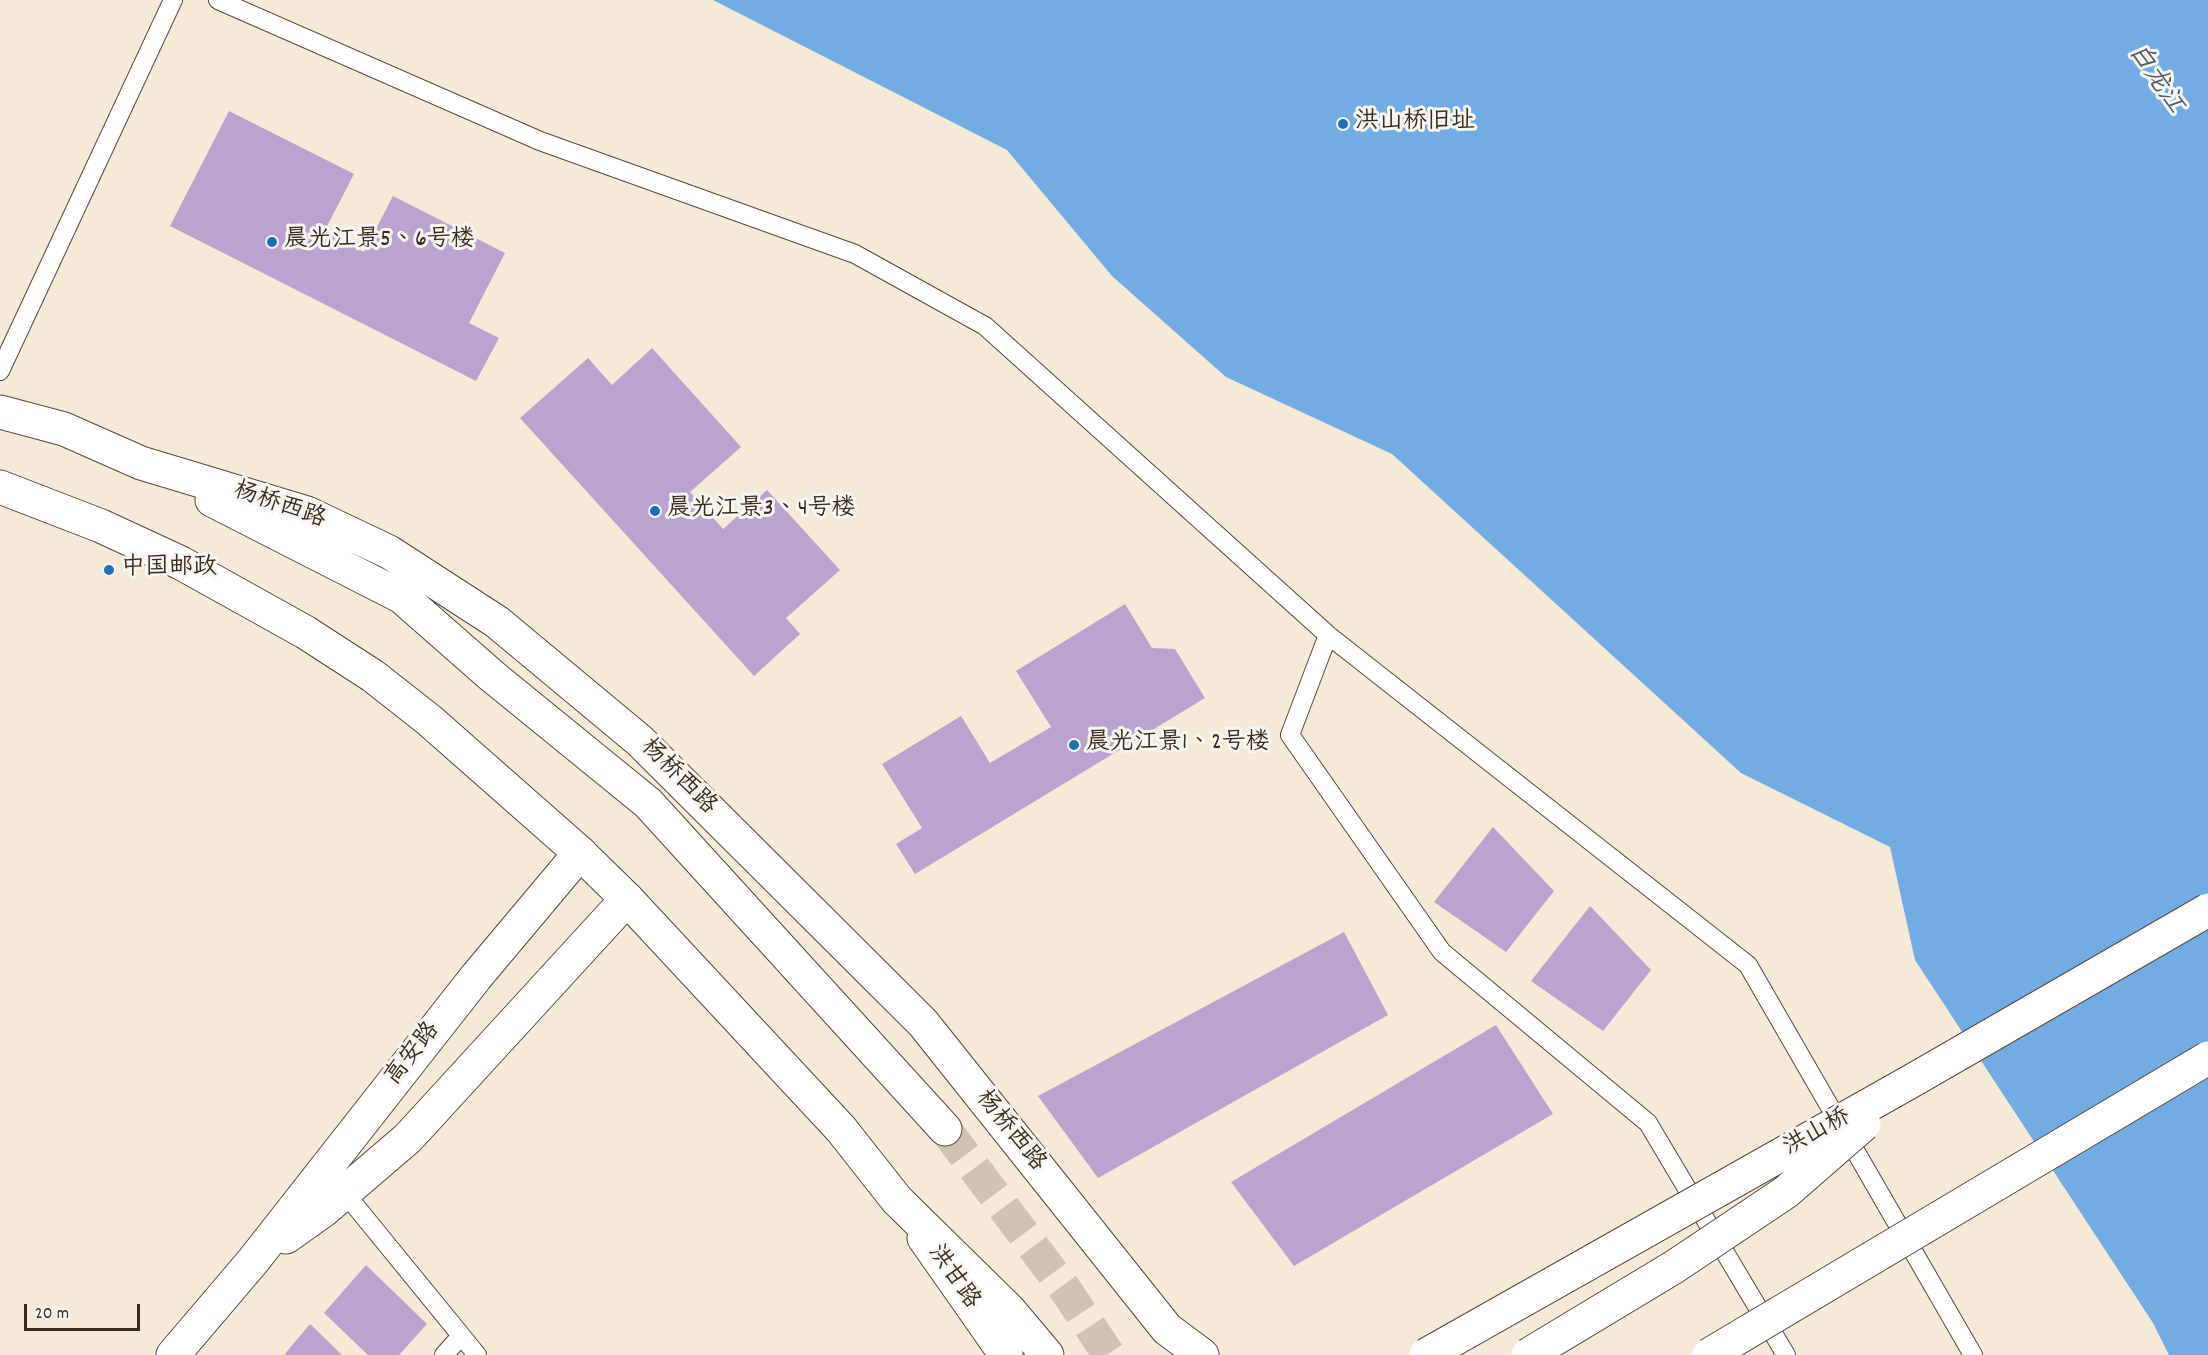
<!DOCTYPE html>
<meta charset="utf-8">
<style>
body{margin:0}
#map{position:relative;width:2208px;height:1355px;overflow:hidden;background:#f5e9d8;font-family:Dekko,sans-serif}
canvas{display:block}
.scale{position:absolute;left:24px;top:1304px;width:116px;height:27px;box-sizing:border-box;border:3px solid #3b2a1e;border-top:0;padding-left:8px;font-size:18px;line-height:21px;white-space:nowrap;color:#3b2a1e;-webkit-text-stroke:4px #f6f6f2;paint-order:stroke}
</style>
<div id="map">
<canvas width="2208" height="1355"></canvas>
<div class="scale">20 m</div>
</div>
<script>
const context = document.querySelector('canvas').getContext('2d');
context.lineJoin = 'round';
function paint(path, color) { context.fillStyle = color; context.fill(path, 'evenodd'); }
function strokePath(path, color, width, dash) { context.strokeStyle = color; context.lineWidth = width; context.lineCap = dash ? 'butt' : 'round'; context.setLineDash(dash || []); context.stroke(path); }
function write(font, color, halo, rows, align = 'center') {
  context.font = font + ' Dekko,"LXGW WenKai TC",sans-serif'; context.lineWidth = 6; context.setLineDash([]); context.textBaseline = 'middle'; context.strokeStyle = halo; context.fillStyle = color; for (const [text, x, y, turn = 0] of rows) {
    context.save(); context.translate(x, y); context.rotate((+turn || 0) * Math.PI / 180); context.textAlign = isNaN(turn) ? turn : align; if (halo) context.strokeText(text, 0, 0); context.fillText(text, 0, 0); context.restore();
  }
}
const water = new Path2D(`
 M713,0H2208V1355H2169L2153,1323L1915,960L1890,847L1741,773L1392,454L1226,377L1112,276L1007,150Z`);
const building = new Path2D(`
 M229,111L354,174L324,232L364,252L393,196L505,253L469,323L499,338L476,381L170,226Z
 M652,348L741,447L690,492L723,529L767,490L840,570L786,618L800,634L754,676L520,418L588,358L612,385Z
 M1125,604L1152,648L1175,649L1205,698L915,874L896,844L922,828L882,764L961,716L990,763L1051,727L1016,671Z
 M1493,827L1554,891L1506,952L1434,902Z
 M1590,906L1651,970L1603,1031L1531,981Z
 M1344,932L1388,1015L1098,1178L1038,1096Z
 M1496,1025L1553,1114L1294,1266L1231,1182Z
 M366,1265L427,1324L399,1355H368L324,1313Z
 M310,1324L342,1355H284Z`);
const primaryTunnel = new Path2D(`
 M945,1129L1067,1292L1109,1355`);
const service = new Path2D(`
 M218,0L540,141L855,254L985,326L1328,635L1748,965L1973,1355
 M0,371L173,0
 M1328,635L1290,735L1442,952L1648,1123L1786,1355
 M344,1192L477,1355
 M444,1355L461,1336`);
const tertiary = new Path2D(`
 M286,1237L324,1210L408,1138L627,899
 M173,1355L253,1261L476,977L580,853`);
const secondary = new Path2D(`
 M924,1238L1006,1355`);
const primary = new Path2D(`
 M0,412L64,429L141,463L307,513L389,552L497,622L640,741L923,1023L1167,1329L1202,1355
 M0,487L101,526L181,563L305,632L373,676L429,720L580,853L627,899L841,1129L897,1200L1010,1311L1047,1355
 M212,500L402,597L492,676L648,803L945,1129`);
const primaryBridge = new Path2D(`
 M1426,1355L1915,1079L2208,910
 M1528,1355L1674,1267L1786,1192L1864,1124
 M1709,1355L2208,1058`);
const markers = [
 [1343,124,6,"#1f6fb2"],
 [272,242,6,"#1f6fb2"],
 [655,511,6,"#1f6fb2"],
 [109,570,6,"#1f6fb2"],
 [1074,745,6,"#1f6fb2"]
];
const poiNames = [
 ["洪山桥旧址",1355,124],
 ["晨光江景5、6号楼",284,242],
 ["晨光江景3、4号楼",667,511],
 ["中国邮政",121,570],
 ["晨光江景1、2号楼",1086,745]
];
const streetNames = [
 ["杨桥西路",279,507,19],
 ["杨桥西路",677,778,45],
 ["高安路",414,1055,-52],
 ["杨桥西路",1009,1132,51],
 ["洪山桥",1818,1134,-29],
 ["洪甘路",952,1278,55]
];
const waterNames = [
 ["白龙江",2154,80,56]
];
paint(water, '#73ace3');
paint(building, '#bba3cf');
strokePath(primaryTunnel, '#d0c3b3', 33, [33, 16]);
strokePath(service, '#57473a', 20);
strokePath(tertiary, '#57473a', 35);
strokePath(secondary, '#57473a', 35);
strokePath(primary, '#57473a', 35);
strokePath(service, '#fff', 18);
strokePath(tertiary, '#fff', 33);
strokePath(secondary, '#fff', 33);
strokePath(primary, '#fff', 33);
strokePath(primaryBridge, '#57473a', 35, []);
strokePath(primaryBridge, '#fff', 33);
for (const [x, y, r, color] of markers) { const dot = new Path2D(); dot.arc(x, y, r, 0, 2 * Math.PI); context.fillStyle = color; context.fill(dot); strokePath(dot, '#f6f6f2', 2); }
write('24px', '#3b2a1e', '#f6f6f2', poiNames, 'left');
write('24px', '#3b2a1e', '#f6f6f2', streetNames);
write('italic 26px', '#4f5863', '#f6f6f2', waterNames);
</script>
